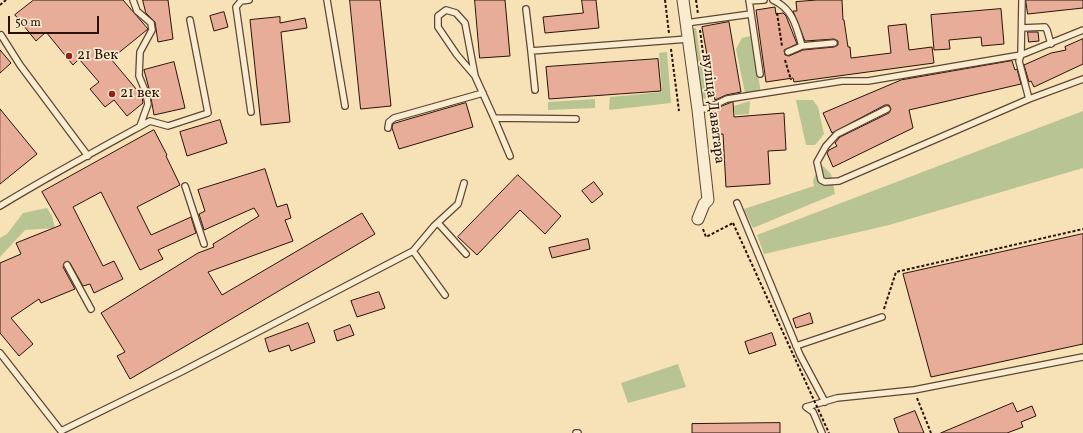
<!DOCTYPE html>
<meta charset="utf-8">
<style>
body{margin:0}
#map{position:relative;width:1083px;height:433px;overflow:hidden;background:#f7e1b7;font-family:Vollkorn,serif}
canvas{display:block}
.scale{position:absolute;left:8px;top:16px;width:91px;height:18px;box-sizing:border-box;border:2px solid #2b1207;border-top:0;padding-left:5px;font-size:12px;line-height:14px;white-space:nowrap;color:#2b1207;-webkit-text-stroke:3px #faecd0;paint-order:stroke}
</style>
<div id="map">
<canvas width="1083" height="433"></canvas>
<div class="scale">50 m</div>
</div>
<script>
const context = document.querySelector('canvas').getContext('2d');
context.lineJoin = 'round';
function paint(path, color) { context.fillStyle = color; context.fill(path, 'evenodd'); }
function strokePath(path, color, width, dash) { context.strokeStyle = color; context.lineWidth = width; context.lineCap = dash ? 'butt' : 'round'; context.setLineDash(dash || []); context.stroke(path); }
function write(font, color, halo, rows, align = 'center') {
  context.font = font + ' Vollkorn,serif'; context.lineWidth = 3.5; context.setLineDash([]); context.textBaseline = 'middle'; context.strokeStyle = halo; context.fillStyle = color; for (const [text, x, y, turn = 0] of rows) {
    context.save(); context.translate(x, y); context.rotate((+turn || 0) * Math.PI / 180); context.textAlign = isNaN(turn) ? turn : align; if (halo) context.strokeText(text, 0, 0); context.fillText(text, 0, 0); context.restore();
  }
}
const green = new Path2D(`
 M692,28H696L707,98L704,99L702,96Z
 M751,36L760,87V92L745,93L736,49L742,38Z
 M667,52L671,103L609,110L610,97L662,92L659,53Z
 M595,99V108L548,110V102Z
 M796,100H813L818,107L824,134L815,145H806Z
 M750,101L749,114L735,115L734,106Z
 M1083,111V168L889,225L764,254L757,235Z
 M821,164L831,174L835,194L753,228L744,209L814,186L813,180Z
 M47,208L52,216L55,228L25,230L0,257V238L7,234L23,213Z
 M678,364L686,387L628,403L621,383Z`);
const building = new Path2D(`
 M34,0H123L148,29L111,59L142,96L143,103L127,116L114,100L105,107L90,89L99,82L79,59L73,65L46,32L36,41L15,15Z
 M143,0H168L173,39L158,42L155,22L146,13Z
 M350,0H380L391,106L361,109Z
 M475,0H505L510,56L480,58Z
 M582,0H596L599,28L545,33L543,17L583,13Z
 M817,0H842L843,20H844L848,47H850L851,58L891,53L888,26L906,24L909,50L932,47L934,63L794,82L793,78L766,82L756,10L775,7L776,14L783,13L786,16L797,44L784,50L785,55L789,56L803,50L834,47L838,45V41L834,39L805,41L793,11H797L796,2Z
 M1026,0H1083V8L1028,14Z
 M1001,9L1004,44L982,46L981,37L949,40L950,49L934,50L931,15Z
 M224,12L228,27L214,31L210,16Z
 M280,17V23L305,18L307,28L281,32L290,122L261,125L250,20Z
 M729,22L741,92L726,95L715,100L702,27Z
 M1028,32H1038L1039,41L1029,42Z
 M1083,39V64L1034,87L1031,81L1029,82L1024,65L1051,53L1066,50L1065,47Z
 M0,50L11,63L0,73Z
 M658,59L661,91L549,99L546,67Z
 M1012,61L1015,70L1017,69L1021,84L909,110L913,128L833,167L827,153L829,150L837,146L835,143L840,137L889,113L891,109L889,105H885L832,133L823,113L901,80Z
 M174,62L185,108L154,115L150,92L144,70Z
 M733,102L734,117L784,113L786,150L768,151L770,184L726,187L723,134L715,135L713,110Z
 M466,103L473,127L399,149L392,128L393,124Z
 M0,109L37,154L0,184Z
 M220,120L227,143L187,156L180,132Z
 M154,130L167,155L166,156L180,185L137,207L151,235L191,217L196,233L158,250L163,259L140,270L101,192L73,207L103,266L114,261L123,279L94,293L90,284L83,286L70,263L65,262L63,267L75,289L41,303L39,299L11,318L33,344L19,356L0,333V263L21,254L16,243L61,225L42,192Z
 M265,169L277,207L287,204L291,218L285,220L293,241L208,272L222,295L362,213L375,234L130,379L117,356L125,352L101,313L198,253L214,247L213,244L259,216L254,208L204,230L199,214L205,211L198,190Z
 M518,175L561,216L545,234L520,210L477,255L458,237Z
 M594,182L603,194L592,203L582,191Z
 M1083,234V344L931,377L903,274Z
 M588,239L590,249L552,258L549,248Z
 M379,292L385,308L357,317L351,301Z
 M810,313L813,323L796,328L793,319Z
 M308,323L315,342L291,351L289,345L269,352L265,339Z
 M350,325L354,335L337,341L334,331Z
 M772,333L776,345L749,354L745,342Z
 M1013,403L1017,412L1032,406L1036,416L1021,422L1023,427L1007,433H941Z
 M915,411L924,433H899L894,419Z
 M780,423V433H692V424Z`);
const path = new Path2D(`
 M665,0L669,33
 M696,0L698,14
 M0,5L6,0
 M777,13L782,46
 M700,30L703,53
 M671,49L679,111
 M785,60L791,80
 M703,229L706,237L733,223
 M884,309L896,272L1083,229
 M917,398L931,433`);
const service = new Path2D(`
 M133,0L137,11L151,23L152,30L140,52L139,76L146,93L148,104L140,126
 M249,0L241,1L236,7L251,112
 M327,0L345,106
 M749,0L760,74
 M773,0C793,9 796,26 802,46L834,43
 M749,1L764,0
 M526,9L531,51
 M686,23L751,14
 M1022,28L1045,27L1047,30L1051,44
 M1,35L20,65L88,156
 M788,52L802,46
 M475,76L457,55L438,27V16L446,10L456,13L465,23L475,76L494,118L576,119
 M535,90L531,51L688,39
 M1029,99L1083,79
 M887,109L837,134L826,146L817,162L821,180L825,182L839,181L1029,99L1019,61L1021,55L1022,0
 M698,110L708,108L727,99L842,81H868L1021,55L1083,30
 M494,118L510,156
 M388,128L389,122L394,118L483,93
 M185,186L204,244
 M737,203L800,355L825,402
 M0,206C49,176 99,149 150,121L168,126L208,113L190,20
 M438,223L466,254
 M67,265L91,309
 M445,295L413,251L434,226L458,204L464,183
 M796,346L882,317
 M0,353L61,431L181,372L413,251
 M576,433H578
 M822,433L813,412L806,407L837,398L914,390L1083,357`);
const minor = new Path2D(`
 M683,0L698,110L708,200L704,204L698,219`);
const pathBridge = new Path2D(`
 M733,223L829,433`);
const markers = [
 [69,56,4,"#8f2418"],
 [112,94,4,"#8f2418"]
];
const poiNames = [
 ["21 Век",77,56],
 ["21 век",120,94]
];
const streetNames = [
 ["вуліца Даватара",712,109,83]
];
paint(green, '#b8c492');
paint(building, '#e8ad98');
strokePath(building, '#2b1207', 1);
strokePath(service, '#5e4633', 8);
strokePath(minor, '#5e4633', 13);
strokePath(path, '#2b1207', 2, [3, 2]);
strokePath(service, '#faecd0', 5.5);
strokePath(minor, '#faecd0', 11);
strokePath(pathBridge, '#2b1207', 2, [3, 2]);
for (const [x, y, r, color] of markers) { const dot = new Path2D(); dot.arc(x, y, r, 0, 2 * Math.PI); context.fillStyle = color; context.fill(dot); strokePath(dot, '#faecd0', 1.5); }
write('15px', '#2b1207', '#faecd0', poiNames, 'left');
write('15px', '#2b1207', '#faecd0', streetNames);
</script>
